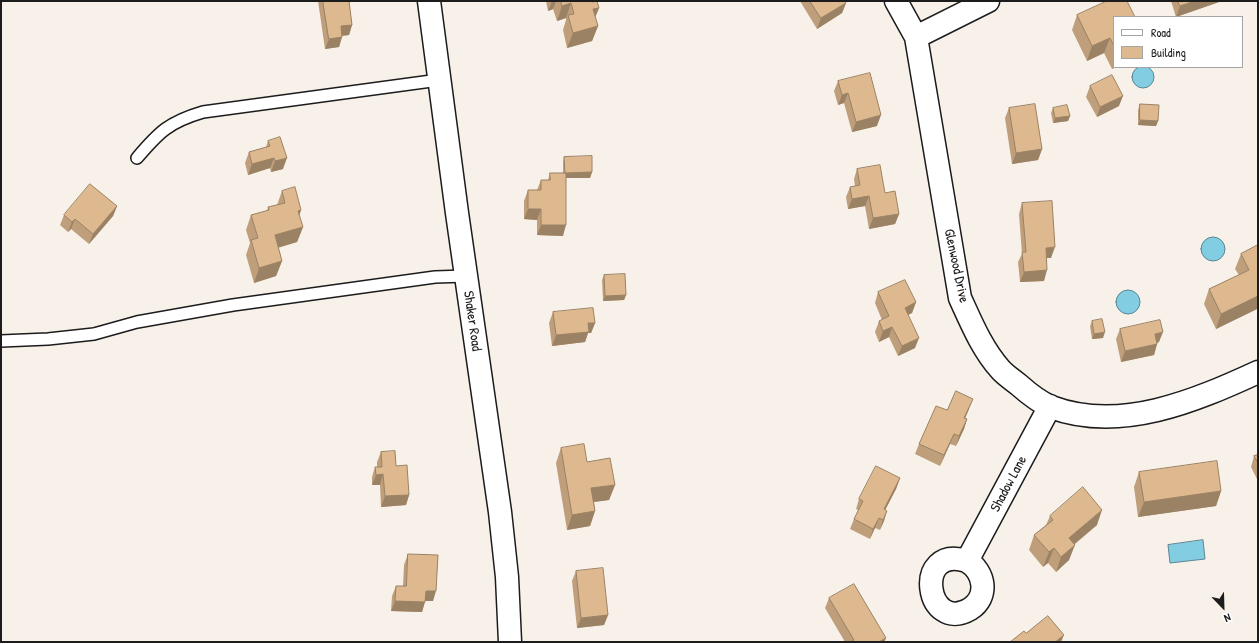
<!DOCTYPE html>
<style>
body{margin:0}
#map{position:relative;width:1259px;height:643px;overflow:hidden;background:#f8f1e9;font-family:"Patrick Hand",sans-serif}
canvas{display:block}
.frame{position:absolute;inset:0;border:2px solid #1c1c1c;pointer-events:none}
.legend{position:absolute;left:1113px;top:16px;width:130px;height:52px;box-sizing:border-box;background:#fff;border:1px solid #a4a4a4;margin:0;padding:5px 7px;list-style:none;font-size:12px;color:#1c1c1c}
.legend li{display:flex;align-items:center;gap:8px;height:20px}
.legend b{width:20px;border:1px solid #a4a4a4}
.north{position:absolute;left:1203px;top:587px;width:40px;height:40px;-webkit-text-stroke:3px #fff;paint-order:stroke;rotate:157deg;font-size:11px;font-weight:700;line-height:16px;text-align:center;color:#1c1c1c}
.north::after{content:'';display:block;margin:auto;width:14px;height:18px;background:#1c1c1c;clip-path:polygon(50% 0,100% 100%,50% 72%,0 100%)}
</style>
<div id="map">
<canvas width="1259" height="643"></canvas>
<div class="frame"></div>
<ul class="legend">
<li><b style="height:5px;background:#fff"></b>Road</li>
<li><b style="height:11px;background:#deb98f"></b>Building</li>
</ul>
<div class="north">N</div>
</div>
<script>
const context = document.querySelector('canvas').getContext('2d');
context.lineJoin = 'round';
function paint(path, color) { context.fillStyle = color; context.fill(path, 'evenodd'); }
function strokePath(path, color, width, dash) { context.strokeStyle = color; context.lineWidth = width; context.lineCap = dash ? 'butt' : 'round'; context.setLineDash(dash || []); context.stroke(path); }
function write(font, color, halo, rows, align = 'center') {
  context.font = font + ' "Patrick Hand",sans-serif'; context.lineWidth = 3; context.setLineDash([]); context.textBaseline = 'middle'; context.strokeStyle = halo; context.fillStyle = color; for (const [text, x, y, turn = 0] of rows) {
    context.save(); context.translate(x, y); context.rotate((+turn || 0) * Math.PI / 180); context.textAlign = isNaN(turn) ? turn : align; if (halo) context.strokeText(text, 0, 0); context.fillText(text, 0, 0); context.restore();
  }
}
const water = new Path2D(`
 M1132 77a11 11 0 1 1 22 0a11 11 0 1 1-22 0Z
 M1201 249a12 12 0 1 1 24 0a12 12 0 1 1-24 0Z
 M1116 302a12 12 0 1 1 24 0a12 12 0 1 1-24 0Z
 M1203,540L1205,559L1170,563L1168,545Z`);
const lane = new Path2D(`
 M137,158C159,132 169,122 203,112L439,80
 M1,341L48,339L94,334L137,322L233,305L435,277L466,276`);
const street = new Path2D(`
 M896,1L916,37L960,298C971,322 982,349 1000,369C1005,375 1013,380 1019,385C1028,393 1039,402 1051,407C1120,433 1195,401 1258,372
 M916,37L988,1
 M967,561C912,544 926,635 970,609C989,597 985,572 967,561L1050,406`);
const secondary = new Path2D(`
 M429,1L457,213L500,512L507,577L510,642`);
const wall = new Path2D(`
 M318,1H349L352,25L349,35L342,36V37L339,47L325,49Z
 M546,1H592L599,8L595,16L598,26L592,41L567,48L563,30L566,20V18L557,21L553,9L548,11Z
 M800,1H845L846,3L842,13L817,29Z
 M1171,1H1222L1176,17Z
 M1077,15L1114,17V67L1112,69L1104,53L1087,61L1072,30Z
 M838,81L877,126L852,132L844,103L838,105L834,91Z
 M1090,86L1119,106L1097,117L1086,97Z
 M1140,104L1158,121L1156,126L1138,125V110Z
 M1009,108L1042,149L1038,160L1012,164L1005,118Z
 M1053,108L1070,116L1068,121L1053,123L1051,113Z
 M268,141L283,169L271,172L270,168L248,175L245,163L249,152L266,147Z
 M564,157L592,172L590,178H566L563,236L537,235V220L524,219V201L528,190H537L541,180H548L550,173H563V162Z
 M857,169L885,193L899,214L895,224L869,229L865,206L848,209L846,197L850,187L855,186L854,179Z
 M282,191L301,210L299,216L303,227L297,242L278,248L282,261L276,276L254,283L246,255L250,243L246,230L251,215L267,211L268,207L277,205Z
 M1022,203L1051,258H1047L1044,281L1020,282L1018,262L1022,254L1019,214Z
 M117,206L113,216L89,244L71,229L68,232L60,225L64,215Z
 M1258,245V306L1257,309L1216,329L1204,304L1209,289L1239,275L1235,269L1241,254Z
 M604,275L626,295L624,300L603,301L602,280Z
 M878,292L916,302L912,313L908,315L915,348L898,356L889,337L879,342L875,332L879,321L882,320L875,303Z
 M553,312L595,323L591,333H588L585,342L552,346L549,323Z
 M1092,321L1103,338L1092,339L1090,326Z
 M1120,329L1159,342L1157,343V344L1154,355L1121,362L1116,339Z
 M969,409L965,418L967,419L964,429L956,446L950,444L940,466L915,454L919,444L947,410Z
 M561,448L587,462L615,485L609,500L594,502L595,511L590,526L567,530L556,463Z
 M381,452L396,466L409,495L406,505L381,507L380,485H372V477L375,467H377V462Z
 M1258,455V481L1251,467L1254,456Z
 M1139,472L1221,491L1216,506L1138,517L1134,487Z
 M900,478L896,489L885,510L884,521L880,530L875,528L870,539L850,529L854,519L858,510L856,509L859,499Z
 M1050,516L1097,525L1074,545L1069,560L1056,572L1048,563L1043,567L1029,550L1034,535L1046,525Z
 M408,554L433,601H425L422,612L391,611L392,596L396,586H403L404,565Z
 M576,571L608,615L604,625L577,628L572,581Z
 M829,598L886,638L884,642H845L825,608Z`);
const shadedWall = new Path2D(`
 M552,1H556L553,9L548,11Z
 M1195,1H1222L1176,17L1180,6Z
 M571,3L566,18L557,21L562,6Z
 M846,3L842,13L817,29L821,18Z
 M599,8L593,23V9Z
 M352,25L349,35L337,36L341,26Z
 M598,26L592,41L567,48L573,33Z
 M342,37L339,47L325,49L329,39Z
 M1110,38L1104,53L1087,61L1092,46Z
 M1114,64V67H1116L1112,69Z
 M848,93L844,103L838,105L842,95Z
 M1123,96L1119,106L1097,117L1100,107Z
 M881,115L877,126L852,132L856,122Z
 M1070,116L1068,121L1053,123L1055,118Z
 M1140,120L1158,121L1156,126L1138,125Z
 M1042,149L1038,160L1012,164L1016,153Z
 M274,158L270,168L248,175L252,164Z
 M287,158L283,169L271,172L275,161Z
 M592,172L590,178H563L565,173Z
 M869,196L865,206L848,209L852,199Z
 M117,206L113,216L89,244L93,234Z
 M528,209H541L537,220L524,219Z
 M301,210L296,225L298,211Z
 M899,214L895,224L869,229L873,218Z
 M75,219L71,229L68,232L72,222Z
 M541,225H566L563,236L537,235Z
 M303,227L297,242L269,250L275,235Z
 M1055,247L1051,258H1042L1046,248Z
 M282,261L276,276L254,283L259,268Z
 M1047,270L1044,281L1020,282L1024,272Z
 M626,295L624,300L603,301L605,296Z
 M1258,296V306L1257,309L1216,329L1221,314Z
 M916,302L912,313L901,318L905,308Z
 M588,323H595L591,333H588L585,342L552,346L556,335Z
 M892,327L889,337L879,342L883,331Z
 M1105,332L1103,338L1092,339L1094,334Z
 M1163,332L1159,342L1151,344L1155,334Z
 M919,338L915,348L898,356L902,346Z
 M1157,344L1154,355L1121,362L1125,351Z
 M973,399L969,409L961,428L964,418Z
 M967,419L964,429L956,446L959,436Z
 M954,434L950,444L940,466L944,455Z
 M383,474L380,485H372L376,475Z
 M900,478L896,489L880,520L884,509Z
 M615,485L609,500L586,503L591,488Z
 M1221,491L1216,506L1138,517L1144,502Z
 M409,495L406,505L381,507L385,496Z
 M1102,510L1097,525L1063,553L1069,538Z
 M595,511L590,526L567,530L572,515Z
 M887,511L884,521L880,530L883,520Z
 M879,518L875,528L870,539L873,529Z
 M1075,545L1069,560L1056,572L1061,557Z
 M1054,548L1048,563L1043,567L1049,552Z
 M426,591H436L433,601H422Z
 M395,601L425,602L422,612L391,611Z
 M608,615L604,625L577,628L581,618Z
 M1064,635L1061,642H1055Z
 M886,638L884,642H879Z`);
const building = new Path2D(`
 M323,1H349L352,25L341,26L342,37L329,39Z
 M561,1H592V2L597,1L599,8L593,9L598,26L573,33L568,15L574,14L571,3L562,6Z
 M810,1H845L846,3L821,18Z
 M1107,1H1127L1135,17H1114V46L1110,38L1092,46L1077,15Z
 M1178,1H1195L1180,6Z
 M870,73L881,115L856,122L848,93L842,95L838,81Z
 M1112,75L1123,96L1100,107L1090,86Z
 M1035,104L1042,149L1016,153L1009,108Z
 M1140,104L1159,105L1158,121L1140,120Z
 M1067,105L1070,116L1055,118L1053,108Z
 M280,137L287,158L275,161L274,158L252,164L249,152L270,146L268,141Z
 M592,156V172L565,173L564,157Z
 M880,165L885,193L895,191L899,214L873,218L869,196L852,199L850,187L860,185L857,169Z
 M550,173H566V225H541V209H528V190H541V180H550Z
 M90,184L117,206L93,234L75,219L72,222L64,215Z
 M295,187L301,210L298,211L303,227L275,235L282,261L259,268L251,240L258,238L251,215L269,210L268,207L285,203L282,191Z
 M1052,201L1055,247L1046,248L1047,270L1024,272L1022,252H1026L1022,203Z
 M1258,245V296L1221,314L1209,289L1249,270L1241,254Z
 M625,274L626,295L605,296L604,275Z
 M905,280L916,302L905,308L919,338L902,346L892,327L883,331L879,321L889,316L878,292Z
 M593,308L595,323H588L589,332L556,335L553,312Z
 M1102,319L1105,332L1094,334L1092,321Z
 M1160,320L1163,332L1155,334L1157,344L1125,351L1120,329Z
 M956,391L973,399L964,418L967,419L959,436L954,434L944,455L919,444L936,406L947,410Z
 M584,444L587,462L610,458L615,485L591,488L595,511L572,515L561,448Z
 M395,451L396,466L407,465L409,495L385,496L383,474L376,475L375,467H382L381,452Z
 M1258,455V463L1254,456Z
 M1217,461L1221,491L1144,502L1139,472Z
 M876,466L900,478L884,509L887,511L883,520L879,518L873,529L854,519L863,501L859,499Z
 M1083,487L1102,510L1069,538L1075,545L1061,557L1054,548L1049,552L1034,535L1053,520L1050,516Z
 M408,554L438,555L436,591H426L425,602L395,601L396,586H406Z
 M603,568L608,615L581,618L576,571Z
 M854,584L886,638L879,642H851L854,640L829,598Z
 M1048,616L1064,635L1055,642H1010L1024,631L1026,633Z`);
const streetNames = [
 ["Glenwood Drive",956,266,78],
 ["Shaker Road",472,321,82],
 ["Shadow Lane",1009,484,-62]
];
paint(water, '#82cde2');
strokePath(water, '#598693', 1);
strokePath(lane, '#1c1c1c', 14);
strokePath(street, '#1c1c1c', 25);
strokePath(secondary, '#1c1c1c', 25);
strokePath(lane, '#fff', 11);
strokePath(street, '#fff', 22);
strokePath(secondary, '#fff', 22);
paint(wall, '#bf9f7b');
paint(shadedWall, '#9b8264');
paint(building, '#deb98f');
strokePath(building, '#9b8264', 1);
write('14px', '#1c1c1c', '#fff', streetNames);
</script>
